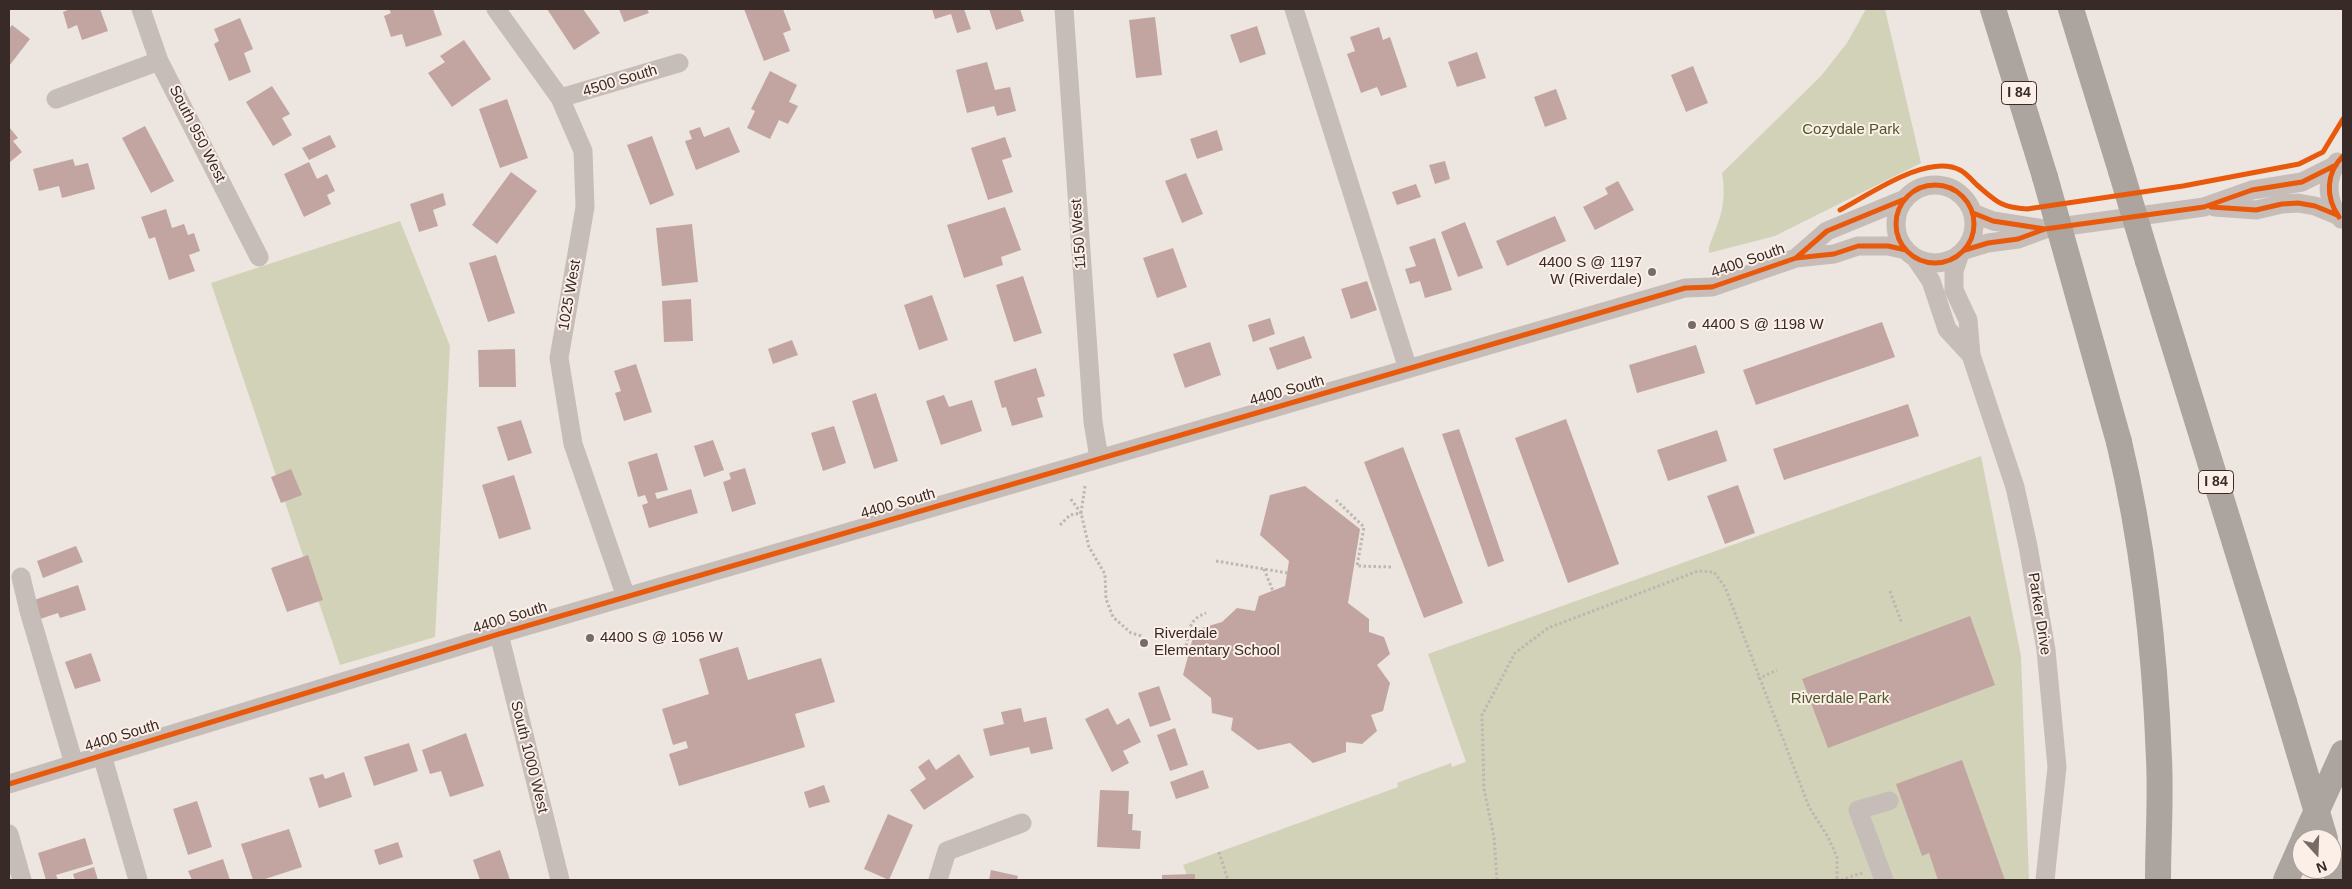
<!DOCTYPE html>
<style>
body{margin:0}
#map{position:relative;width:2352px;height:889px;overflow:hidden;background:#ede5e0;font-family:Helvetica,sans-serif}
canvas{display:block}
.frame{position:absolute;inset:0;border:10px solid #382a27;pointer-events:none}
.north{position:absolute;left:2292px;top:829px;width:50px;height:50px;box-sizing:border-box;background:#fbefe7;border:1px solid #ada09a;border-radius:50%;rotate:160deg;font-size:14px;font-weight:700;line-height:20px;text-align:center;color:#382a27}
.north::after{content:'';display:block;margin:auto;width:18px;height:22px;background:#776b68;clip-path:polygon(50% 0,100% 100%,50% 72%,0 100%)}
</style>
<div id="map">
<canvas width="2352" height="889"></canvas>
<div class="frame"></div>
<div class="north">N</div>
</div>
<script>
const context = document.querySelector('canvas').getContext('2d');
context.lineJoin = 'round';
function paint(path, color) { context.fillStyle = color; context.fill(path, 'evenodd'); }
function strokePath(path, color, width, dash) { context.strokeStyle = color; context.lineWidth = width; context.lineCap = dash ? 'butt' : 'round'; context.setLineDash(dash || []); context.stroke(path); }
function write(font, color, halo, rows, align = 'center') {
  context.font = font + ' Helvetica,sans-serif'; context.lineWidth = 4; context.setLineDash([]); context.textBaseline = 'middle'; context.strokeStyle = halo; context.fillStyle = color; for (const [text, x, y, turn = 0] of rows) {
    context.save(); context.translate(x, y); context.rotate((+turn || 0) * Math.PI / 180); context.textAlign = isNaN(turn) ? turn : align; if (halo) context.strokeText(text, 0, 0); context.fillText(text, 0, 0); context.restore();
  }
}
const green = new Path2D(`
 M1866,9H1885L1921,163L1775,236L1709,253V247C1720,218 1727,205 1722,173L1821,76L1847,43Z
 M400,221L450,346L435,637L340,665L211,283Z
 M1981,456L2021,656L2029,880H1189L1183,865L1398,787L1397,783L1451,763L1452,767L1466,762L1428,654Z`);
const building = new Path2D(`
 M70,9H100L108,31L82,40L77,25L68,29L63,12Z
 M389,9H433L442,35L406,47L402,34L391,37L384,16L391,13Z
 M547,9H583L600,33L574,50Z
 M619,9H647L649,13L624,22Z
 M744,9H783L791,30L783,33L790,51L764,61Z
 M932,9H964L971,29L957,33L951,14L935,19Z
 M989,9H1020L1024,21L996,30Z
 M1155,17L1162,75L1136,78L1129,20Z
 M240,18L253,49L244,53L251,72L229,81L214,44L219,41L214,29Z
 M12,25L30,39L9,66V29Z
 M1257,26L1266,54L1240,63L1230,35Z
 M1379,27L1383,40L1390,37L1407,87L1381,96L1377,87L1361,93L1347,54L1355,51L1350,37Z
 M464,40L491,79L452,107L428,73L445,62L440,56Z
 M1477,52L1486,78L1457,87L1448,62Z
 M987,62L995,90L1010,87L1016,111L997,116L994,106L967,113L956,70Z
 M1693,66L1708,103L1686,112L1671,75Z
 M770,71L797,85L789,102L798,106L788,124L779,120L770,139L747,128L755,111L751,109Z
 M272,86L290,114L282,118L292,135L273,146L246,102Z
 M1556,89L1567,119L1545,127L1534,97Z
 M507,99L528,158L500,168L479,109Z
 M145,126L174,181L151,193L122,138Z
 M9,127L18,138L13,141L22,152L9,163Z
 M700,127L704,137L729,127L740,152L696,170L685,141L692,139L689,131Z
 M1217,130L1223,150L1197,159L1190,139Z
 M330,135L336,147L309,160L302,148Z
 M652,136L674,195L650,205L627,145Z
 M1005,137L1012,157L1002,160L1013,192L988,200L971,148Z
 M73,159L75,166L88,163L95,189L62,198L59,186L39,191L33,169Z
 M1445,161L1450,179L1435,184L1429,165Z
 M309,162L317,179L327,174L335,191L327,195L331,204L304,217L284,174Z
 M511,172L537,191L497,244L472,225Z
 M1186,173L1203,214L1182,223L1165,181Z
 M1618,181L1634,210L1595,230L1583,207L1608,194L1605,188Z
 M1416,184L1421,197L1397,205L1392,192Z
 M443,193L446,205L433,210L438,226L419,232L410,204Z
 M1005,207L1021,250L1001,257L1003,265L964,278L947,225Z
 M166,209L172,228L184,224L188,235L194,233L200,251L189,255L195,271L169,280L155,237L149,239L141,217Z
 M1555,216L1566,241L1507,266L1496,241Z
 M1465,222L1483,268L1458,277L1441,232Z
 M692,224L698,282L662,286L656,228Z
 M1435,238L1452,290L1425,298L1420,281L1410,284L1405,269L1416,266L1409,247Z
 M1173,248L1187,287L1157,298L1143,258Z
 M496,255L515,313L488,322L469,263Z
 M1023,276L1042,333L1014,342L996,285Z
 M1367,281L1377,310L1351,319L1341,289Z
 M932,295L948,340L919,350L904,305Z
 M691,299L693,341L664,342L662,301Z
 M1270,318L1275,334L1253,342L1248,325Z
 M1882,322L1895,357L1756,405L1743,370Z
 M1304,336L1312,358L1277,370L1269,348Z
 M792,340L798,355L773,364L768,349Z
 M1210,342L1221,375L1185,388L1173,354Z
 M1696,345L1705,373L1637,393L1629,365Z
 M515,349L516,387H479L478,350Z
 M636,364L652,412L624,421L615,393L621,391L614,371Z
 M1036,368L1045,396L1037,398L1043,417L1012,426L1006,407L1002,408L994,381Z
 M876,393L898,461L874,469L852,401Z
 M944,395L949,407L972,400L982,431L941,445L926,401Z
 M1908,404L1919,436L1784,480L1773,449Z
 M1566,419L1619,564L1568,583L1515,438Z
 M521,420L532,453L508,461L497,427Z
 M834,426L846,463L823,471L811,433Z
 M1459,429L1504,561L1488,567L1442,434Z
 M1717,430L1727,461L1668,481L1657,450Z
 M713,440L724,470L704,477L694,446Z
 M1403,447L1463,603L1424,618L1364,462Z
 M657,453L668,490L655,493L657,499L691,489L698,513L649,528L642,505L648,503L645,495L638,497L628,462Z
 M745,468L756,504L732,512L723,482L731,479L729,473Z
 M291,469L302,495L281,503L271,477Z
 M514,475L531,529L499,539L482,485Z
 M1738,485L1755,533L1725,544L1707,496Z
 M1305,486L1360,529L1348,603L1369,619V632L1384,637L1390,654L1377,665L1390,683L1383,711L1371,715L1377,731L1362,744L1346,742V752L1313,763L1290,743L1258,750L1231,730L1233,718L1212,713L1211,698L1183,675L1195,630L1222,622L1237,608L1255,611L1259,596L1285,586L1289,561L1260,535L1270,495Z
 M76,546L83,562L43,578L37,561Z
 M308,555L323,600L287,612L271,568Z
 M78,585L86,610L60,618L58,613L40,619L34,600Z
 M1970,616L1995,685L1828,748L1802,679Z
 M738,647L748,680L821,658L835,702L795,714L805,747L679,786L669,754L688,748L686,741L673,745L662,709L709,694L699,659Z
 M91,653L101,681L75,689L65,662Z
 M1159,686L1171,720L1150,727L1138,693Z
 M1021,708L1024,722L1046,717L1053,749L1031,754L1029,747L990,756L983,729L1004,724L1001,712Z
 M1108,708L1117,725L1129,718L1141,742L1123,751L1129,763L1112,772L1085,719Z
 M1175,728L1188,765L1170,771L1157,735Z
 M466,733L484,786L450,797L441,771L430,774L422,750Z
 M409,743L418,771L374,786L364,757Z
 M959,754L974,777L924,810L910,790L926,779L918,767L929,759L936,770Z
 M1962,760L2005,880H1938L1929,853L1922,856L1896,784Z
 M1203,770L1209,788L1176,799L1170,782Z
 M344,772L352,797L319,808L309,778L323,774L325,779Z
 M824,785L830,802L809,808L804,792Z
 M1100,790L1129,791L1128,814H1133L1132,830L1141,831L1140,849L1097,847Z
 M197,801L212,847L188,855L173,809Z
 M888,814L913,825L889,880L864,869Z
 M289,829L302,867L262,880H253L241,844Z
 M85,838L93,864L56,875L58,880H46L38,853Z
 M398,842L403,857L379,865L374,850Z
 M500,850L510,880H480L473,860Z
 M223,859L230,880H192L188,871Z
 M94,867L98,880H75L73,874Z
 M991,870L1018,876L1017,880H989Z
 M1195,874V880H1162V875Z`);
const path = new Path2D(`
 M1085,486L1081,513L1089,547L1105,574L1106,599L1113,617L1131,633L1142,636
 M1336,500L1364,527L1357,566L1391,567
 M1060,525L1070,515L1081,513L1070,498
 M1216,561L1288,573
 M1264,569L1273,591
 M1890,591L1902,624
 M1186,646C1190,629 1188,620 1206,613
 M1758,679L1777,670
 M1219,852L1228,880
 M1497,880L1494,837L1484,789L1482,715L1515,653L1548,628L1698,571L1714,572L1725,587L1809,807L1828,837L1837,857V880
 M1841,880L1862,873`);
const minor = new Path2D(`
 M141,9L159,61L259,257
 M496,9L560,98L583,151L585,207L559,358L573,444L626,597
 M1064,9L1093,422L1099,458
 M1294,9L1408,369
 M560,98L679,63
 M56,99L159,61
 M2337,162C2325,181 2327,203 2341,219
 M1896 224a39 39 0 1 1 78 0a39 39 0 1 1-78 0Z
 M2215,207L2256,210L2282,204L2298,203L2315,206L2337,215
 M1973,213L1993,221L2044,229
 M1965,250L1988,243L2018,239L2045,229L2204,207L2252,190L2302,182L2336,165
 M1959,256L1954,271V290L1968,320L1971,355L2015,487L2028,546L2046,650L2057,767L2045,880
 M1796,258L1827,231L1905,199
 M1916,259L1931,281L1947,329L1971,355
 M21,577L29,611L74,764
 M499,634L560,880
 M102,755L138,880
 M9,784L499,634L1685,288L1712,287L1796,258L1834,254L1858,246H1888L1906,250
 M9,834L22,880
 M938,880L947,851L1022,823
 M1884,880L1858,810L1889,801`);
const highway = new Path2D(`
 M1993,9L2045,177
 M2071,9L2121,171
 M2148,261L2284,702
 M2119,442C2144,546 2155,652 2159,759C2161,799 2158,840 2158,880
 M2304,839L2343,753
 M2332,861L2338,880
 M2286,880L2302,844`);
const highwayBridge = new Path2D(`
 M2121,171L2148,261
 M2045,177L2119,442
 M2284,702L2325,839`);
const cycleway = new Path2D(`
 M1896 224a39 39 0 1 1 78 0a39 39 0 1 1-78 0Z
 M2211,207L2256,210L2282,204L2298,203L2315,206L2337,215
 M1840,210C1869,195 1927,153 1960,170C1966,173 1972,180 1977,185C1996,201 2001,208 2027,209L2183,186L2299,164L2323,152L2343,119
 M1973,213L1993,221L2045,229
 M2339,217C2325,197 2326,173 2343,156
 M1965,250L1988,243L2018,239L2045,229L2204,207L2252,190L2302,182L2336,165
 M1796,258L1827,231L1905,199
 M9,784L499,634L1685,288L1712,287L1796,258L1834,254L1858,246H1888L1906,250`);
const markers = [
 [1652,272,5,"#776b68"],
 [1692,325,5,"#776b68"],
 [590,638,5,"#776b68"],
 [1144,643,5,"#776b68"]
];
const shields = [
 [2019,93,35],
 [2216,482,35]
];
const shieldNames = [
 ["I 84",2019,93],
 ["I 84",2216,482]
];
const streetNames = [
 ["4500 South",620,81,-17],
 ["South 950 West",197,134,63],
 ["1150 West",1079,234,-94],
 ["4400 South",1748,261,-19],
 ["1025 West",570,295,-80],
 ["4400 South",1287,391,-16],
 ["4400 South",898,504,-16],
 ["Parker Drive",2039,614,81],
 ["4400 South",510,618,-17],
 ["4400 South",122,736,-17],
 ["South 1000 West",529,757,76]
];
const parkNames = [
 ["Cozydale Park",1851,130],
 ["Riverdale Park",1840,699]
];
const poiNames = [
 ["4400 S @ 1197",1642,263,"right"],
 ["W (Riverdale)",1642,280,"right"],
 ["4400 S @ 1198 W",1702,325],
 ["Riverdale",1154,634],
 ["Elementary School",1154,651],
 ["4400 S @ 1056 W",600,638]
];
paint(green, '#d2d2b9');
paint(building, '#c2a5a0');
strokePath(path, '#bfb6b1', 3, [2.5, 2.5]);
strokePath(minor, '#c6bdb9', 19);
strokePath(highway, '#aca49f', 26);
strokePath(highwayBridge, '#aca49f', 26);
strokePath(cycleway, '#e8590c', 5);
for (const [x, y, r, color] of markers) { const dot = new Path2D(); dot.arc(x, y, r, 0, 2 * Math.PI); context.fillStyle = color; context.fill(dot); strokePath(dot, '#fbefe7', 2); }
for (const [x, y, w] of shields) { const box = new Path2D(); box.roundRect(x - w / 2, y - 11.5, w, 23, 4); context.fillStyle = '#fbefe7'; context.fill(box); strokePath(box, '#382a27', 1); }
write('bold 14px', '#382a27', null, shieldNames);
write('15px', '#382a27', '#fbefe7', streetNames);
write('15px', '#4d5829', '#fbefe7', parkNames);
write('15px', '#382a27', '#fbefe7', poiNames, 'left');
</script>
